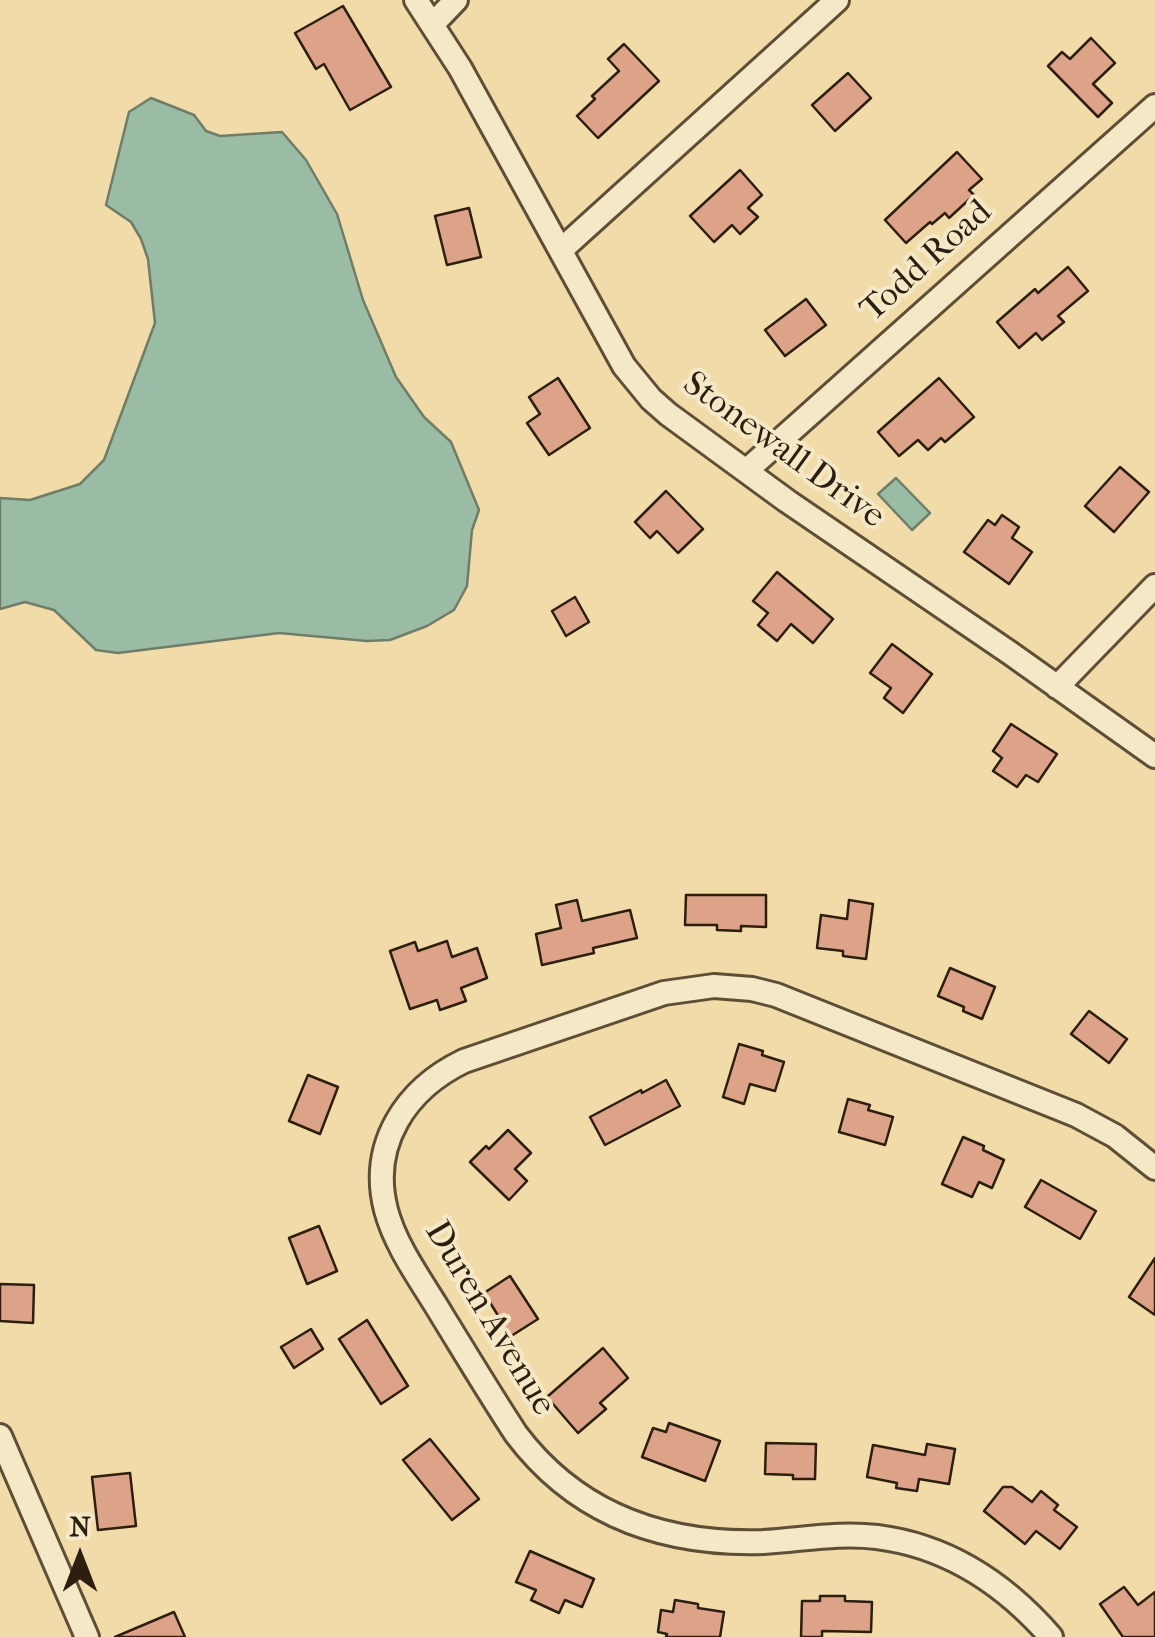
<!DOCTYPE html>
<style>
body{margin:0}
#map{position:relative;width:1155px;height:1637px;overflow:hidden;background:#f0dba9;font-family:"IM FELL French Canon",serif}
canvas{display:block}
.north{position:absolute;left:30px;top:1507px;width:100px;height:100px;-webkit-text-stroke:8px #f5e8c7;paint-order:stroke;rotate:0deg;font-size:28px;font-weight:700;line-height:40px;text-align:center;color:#2d1f0f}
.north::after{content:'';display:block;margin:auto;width:35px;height:45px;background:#2d1f0f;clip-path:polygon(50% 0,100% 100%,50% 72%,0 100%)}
</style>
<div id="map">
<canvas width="1155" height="1637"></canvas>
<div class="north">N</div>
</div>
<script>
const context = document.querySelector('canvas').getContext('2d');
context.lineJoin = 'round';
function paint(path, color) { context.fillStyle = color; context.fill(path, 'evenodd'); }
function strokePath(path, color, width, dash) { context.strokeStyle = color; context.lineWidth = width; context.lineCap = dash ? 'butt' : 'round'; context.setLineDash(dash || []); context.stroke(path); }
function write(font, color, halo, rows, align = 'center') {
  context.font = font + ' "IM FELL French Canon",serif'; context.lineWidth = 8; context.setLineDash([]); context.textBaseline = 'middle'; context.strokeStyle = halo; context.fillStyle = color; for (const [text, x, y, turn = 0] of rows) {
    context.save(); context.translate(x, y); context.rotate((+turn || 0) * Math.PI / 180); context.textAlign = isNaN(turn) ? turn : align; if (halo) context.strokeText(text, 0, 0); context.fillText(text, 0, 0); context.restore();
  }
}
const water = new Path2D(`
 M151,98L194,115L206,131L220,136L282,132L306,160L337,214L363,300L396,377L424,417L451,442L479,510L472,530L467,586L454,610L427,626L390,640L367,641L279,633L118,653L96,650L54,610L25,602L0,609V498L30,500L80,484L104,460L155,323L148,259L141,239L131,222L106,205L129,112Z
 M896,478L930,513L912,530L878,494Z`);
const building = new Path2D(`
 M343,6L391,87L350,110L324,64L316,69L295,33Z
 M1091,38L1115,63L1093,84L1112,103L1098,117L1048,66L1062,52L1070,59Z
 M624,44L659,81L598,138L577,116L595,99L592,96L619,71L608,59Z
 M848,73L871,98L835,131L812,105Z
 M957,152L982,179L969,190L974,195L949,218L945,213L932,224L930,222L906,243L885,220Z
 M740,170L762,195L748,208L758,217L740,234L732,225L714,242L690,216Z
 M469,208L481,257L447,265L435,216Z
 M1068,267L1088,291L1058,316L1064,322L1042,340L1036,333L1019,348L997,322L1035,289L1038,293Z
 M806,299L826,325L785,356L765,330Z
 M558,378L590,428L549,455L527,423L540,414L529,397Z
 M939,378L974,417L945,442L941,438L928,450L918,440L899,456L878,432Z
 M1120,467L1149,492L1114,532L1085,506Z
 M666,491L703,529L678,553L657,531L650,538L635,522Z
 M1002,515L1019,527L1012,538L1032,552L1009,584L964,552L988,520L995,525Z
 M777,572L833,619L813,643L791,624L777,641L758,625L768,613L753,601Z
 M575,597L589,622L566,636L552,611Z
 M892,644L932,674L903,713L884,698L891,688L870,673Z
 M1011,724L1057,754L1038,782L1026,775L1017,787L993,771L1002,758L993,751Z
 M686,895H766V927L741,926V931L717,930V925H685Z
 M577,900L582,921L630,910L637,938L593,948L594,953L542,965L536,934L561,928L556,905Z
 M849,900L873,904L866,959L843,956V951L817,948L821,915L847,919Z
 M447,941L452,957L477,948L487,978L461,988L466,1001L440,1010L437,1000L410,1009L390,951L415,942L418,951Z
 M950,968L995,987L982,1019L963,1011L964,1007L938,996Z
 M1089,1011L1127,1039L1109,1063L1071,1034Z
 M739,1044L763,1051L762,1055L784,1062L775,1091L750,1084L744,1104L723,1097Z
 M308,1075L338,1087L320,1134L289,1121Z
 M666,1080L680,1106L605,1145L590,1117L641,1090L642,1093Z
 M848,1099L870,1105L868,1110L893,1117L885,1145L839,1132Z
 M508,1130L531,1153L515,1169L527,1181L509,1200L470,1162L486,1146L489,1149Z
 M963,1137L984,1146L983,1150L1004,1160L992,1188L979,1182L972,1197L942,1184Z
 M1041,1180L1096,1211L1080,1239L1025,1207Z
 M319,1226L337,1271L307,1284L289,1238Z
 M1155,1258V1315L1129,1297Z
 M510,1276L538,1319L508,1338L496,1319L499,1317L484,1293Z
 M0,1284L34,1285L33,1323L0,1321Z
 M367,1320L408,1386L381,1404L339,1339Z
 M311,1329L323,1349L294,1368L281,1347Z
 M603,1348L628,1378L600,1403L606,1409L578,1433L547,1397Z
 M669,1423L720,1441L705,1481L642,1457L653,1428L666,1432Z
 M430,1439L479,1499L452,1520L403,1460Z
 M766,1443L816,1444L815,1479H793V1475L765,1474Z
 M927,1444L955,1449L949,1484L919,1479L917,1491L896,1488L897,1483L867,1477L873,1445L925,1455Z
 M130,1473L136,1526L98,1530L92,1477Z
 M1003,1487H1012L1032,1502L1041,1491L1058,1505L1054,1510L1077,1527L1060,1549L1036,1531L1025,1544L984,1511Z
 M530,1551L594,1579L582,1607L565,1600L559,1613L531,1600L536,1590L516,1582Z
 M1124,1587L1138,1605L1155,1592V1637H1123L1100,1604Z
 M820,1596H845V1601L872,1602L871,1632L822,1631V1637H801L802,1601H820Z
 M675,1600L698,1604V1608L724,1612L720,1637H666L667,1634L658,1632L661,1610L673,1612Z
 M174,1612L185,1637H115Z`);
const minor = new Path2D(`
 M416,0L460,68L624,366L651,399L668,414L787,501L1010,653L1155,756
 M433,24L456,0
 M561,250L837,0
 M746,471L1155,106
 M1057,687L1155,586
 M0,1436L87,1637
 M1051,1637C1005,1584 948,1546 877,1537C839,1532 801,1540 763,1542C664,1545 577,1515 516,1434C491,1396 467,1356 443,1317C423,1283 396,1248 386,1210C369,1144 406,1089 464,1061L664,993L714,986L752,989L776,995L1076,1115L1115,1136L1155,1168`);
const streetNames = [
 ["Todd Road",927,262,-42],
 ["Stonewall Drive",783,451,36],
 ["Duren Avenue",489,1319,59]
];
paint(water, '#9bbca4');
strokePath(water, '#6f7d68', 2.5);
paint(building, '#dda388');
strokePath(building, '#2d1f0f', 2.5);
strokePath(minor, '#5e4e36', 28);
strokePath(minor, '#f5e8c7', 22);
write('35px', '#2d1f0f', '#f5e8c7', streetNames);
</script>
